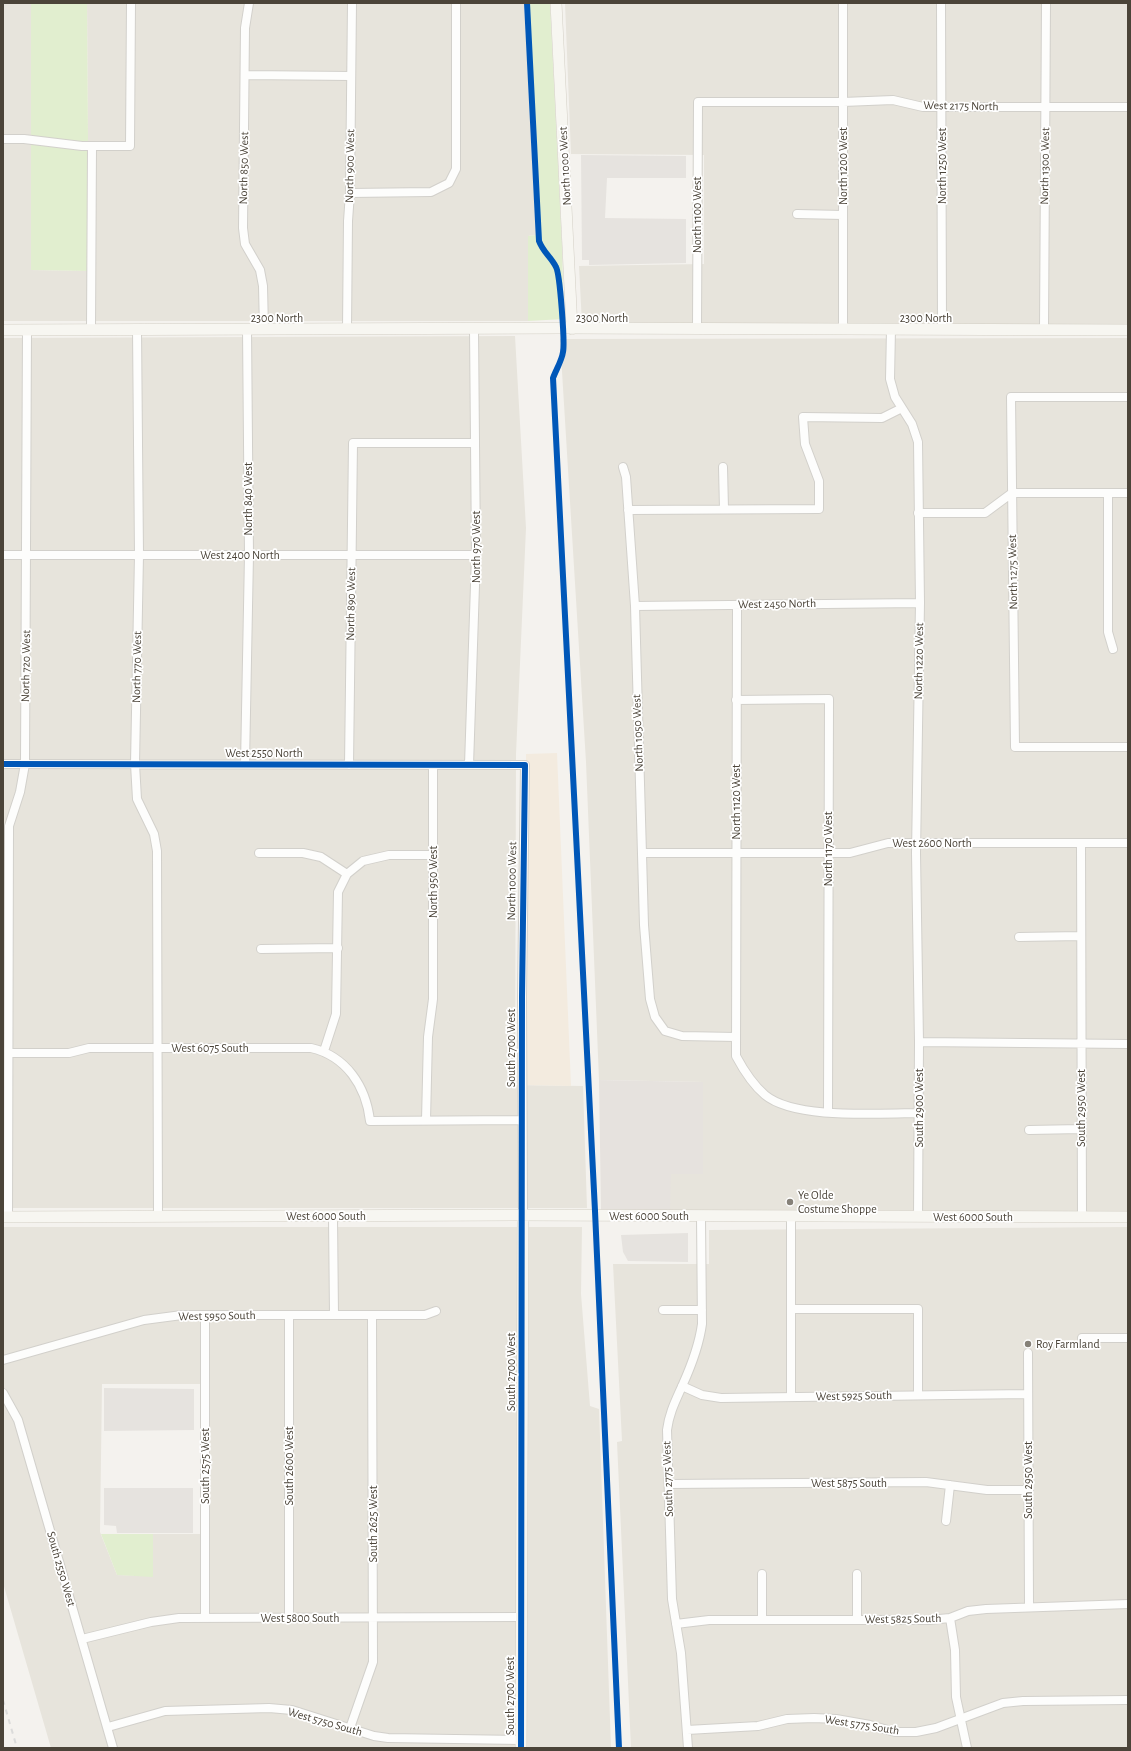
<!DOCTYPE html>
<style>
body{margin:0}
#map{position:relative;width:1131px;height:1751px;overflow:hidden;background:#f4f2ee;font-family:"Alegreya Sans",sans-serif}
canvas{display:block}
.frame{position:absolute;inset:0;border:4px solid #4b4439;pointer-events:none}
</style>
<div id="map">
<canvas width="1131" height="1751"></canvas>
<div class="frame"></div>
</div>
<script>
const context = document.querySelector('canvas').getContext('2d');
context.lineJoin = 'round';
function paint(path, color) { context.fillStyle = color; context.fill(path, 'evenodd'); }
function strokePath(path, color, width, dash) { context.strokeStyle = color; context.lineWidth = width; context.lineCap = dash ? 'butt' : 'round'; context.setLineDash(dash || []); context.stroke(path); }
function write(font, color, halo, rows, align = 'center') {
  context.font = font + ' "Alegreya Sans",sans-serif'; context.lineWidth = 3.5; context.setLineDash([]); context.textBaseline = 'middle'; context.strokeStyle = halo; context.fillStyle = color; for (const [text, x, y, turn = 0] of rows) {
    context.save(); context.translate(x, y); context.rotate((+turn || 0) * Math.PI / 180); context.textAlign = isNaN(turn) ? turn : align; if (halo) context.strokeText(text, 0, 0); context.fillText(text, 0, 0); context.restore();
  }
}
const residential = new Path2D(`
 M3,3H31V270L89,271L87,3H524L536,235L528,236V321H3Z
 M565,3H1128V324H582L579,266L704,264V155L571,154Z
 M515,336L526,528L516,754L515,1085L583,1086L587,1208H3V338Z
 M1128,338V1211H670V1174H703V1082L599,1080L586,762L560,339Z
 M3,1227H582L581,1294L590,1406L599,1409L611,1748H51L3,1583ZM102,1384H201V1534H153V1576L117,1575L100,1532Z
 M1128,1227V1748H631L617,1442L622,1441L613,1264H709V1230Z`);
const commercial = new Path2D(`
 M557,753L571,1086L526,1085V754Z`);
const industrial = new Path2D(`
 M599,1080L703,1082V1174H671L670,1211H601Z`);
const green = new Path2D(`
 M31,3H87L89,271L31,270Z
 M526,3H550L562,247L564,319L528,321V236L536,235Z
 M101,1534H153V1577L117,1575Z`);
const parking = new Path2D(`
 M581,155L686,156V178H607L605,218L686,219V263L589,265V260H582Z
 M688,1233V1262L628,1261L623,1252L621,1235Z
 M104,1388L194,1389V1430L104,1431Z
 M104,1488H193V1533H117L116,1526L104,1525Z`);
const street = new Path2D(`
 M249,3L245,28L243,228L245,244L260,270L263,286L264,329
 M941,3L942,329
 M245,75L351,76
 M3,139H24L82,146H130L131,3
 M350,193L431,192L449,183L456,169V3
 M797,214L843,215
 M697,328L698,102H843L893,100L923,107H1128
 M91,329L92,146
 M137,329L139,555L135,764L137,799L154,834L157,851L158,1217
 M347,329L348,221L350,193L352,3
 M843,329V3
 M891,329L890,379L895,397L912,424L918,442L920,603L916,853L919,1042L918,1217
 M1044,329L1046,3
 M1128,397H1011L1015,747H1128
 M623,467L626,477L635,606L644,925L650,999L655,1017L665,1031L682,1036L736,1037
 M723,467L724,509
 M1108,493V632L1113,649
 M628,510L819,509V481L805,444L803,417L882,418L902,408
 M918,513H985L1012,493H1128
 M3,555H476
 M737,605L736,1056C744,1071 752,1084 765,1095C795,1120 880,1113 919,1113
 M635,606L920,603
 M736,700L829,699L828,1112
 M3,764L525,765L522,997L523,1215
 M245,764L249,555L247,329
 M349,765L353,443H475
 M469,765L476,555L474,329
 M1081,843L1082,1217
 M259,853H303L321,857L347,874L363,861L389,855H433
 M642,853H850L888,843H1128
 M1019,937L1081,936
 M261,949L338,948
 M919,1042L1128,1044
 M324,1051L336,1014L338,892L347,874
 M9,1053H69L89,1048H311C346,1056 366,1086 370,1121L522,1120
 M426,1120L428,1037L433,999V765
 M1029,1130L1081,1129
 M333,1216L334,1315
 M8,1217L9,826L20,792L25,764L27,330
 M791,1309H918V1395
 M663,1310H702
 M205,1315V1618
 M289,1315V1618
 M1082,1338H1128
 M1028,1353L1029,1607
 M3,1360L144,1320L182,1315H425L436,1311
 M682,1386L702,1395L721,1398L1028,1394
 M3,1393L18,1420L113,1748
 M791,1397V1217
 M669,1484L926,1482L987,1490H1029
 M946,1521L950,1485
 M857,1574V1620
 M950,1618L955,1650L956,1697L967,1748
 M762,1620V1574
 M676,1624L709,1620H929L950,1618L968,1611L986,1609L1128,1604
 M82,1639L151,1622L179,1618L522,1617
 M108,1727L165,1711L269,1708L292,1710L374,1736L388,1738L521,1740
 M350,1728L373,1662L372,1315
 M687,1730L758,1726L787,1719L814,1718L836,1719L870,1725L895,1732H916L936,1728L1003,1703L1023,1701L1128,1700
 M688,1748L681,1653L672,1599L667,1430C669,1413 676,1400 683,1384C692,1364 699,1346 702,1324L701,1217`);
const secondary = new Path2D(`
 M556,3L572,329
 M3,330L562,328L1128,330
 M3,1217L515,1215L1128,1217
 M521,1748L523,1215`);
const rail = new Path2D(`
 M3,1700L17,1748
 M3,1747V1748`);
const cycleway = new Path2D(`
 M527,3L539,241C543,252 551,257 556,267C560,274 565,343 563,352C562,360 556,370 553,378L595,1211L619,1748
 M3,764L525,765L522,997L521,1748`);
const markers = [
 [790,1202,4,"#868178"],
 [1028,1344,4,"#868178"]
];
const streetNames = [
 ["West 2175 North",961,106,1],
 ["North 900 West",350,166,-89],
 ["North 1000 West",565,166,-93],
 ["North 1200 West",843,166,-90],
 ["North 1250 West",942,166,-90],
 ["North 1300 West",1045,166,-89],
 ["North 850 West",244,168,-89],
 ["North 1100 West",697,215,-90],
 ["2300 North",277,318],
 ["2300 North",602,318],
 ["2300 North",926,318],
 ["North 840 West",248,499,-90],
 ["North 970 West",476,547,-90],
 ["West 2400 North",240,555],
 ["North 1275 West",1013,572,-91],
 ["North 890 West",351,604,-89],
 ["West 2450 North",777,604,-1],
 ["North 1220 West",919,661,-89],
 ["North 720 West",26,666,-89],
 ["North 770 West",137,667,-89],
 ["North 1050 West",638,733,-92],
 ["West 2550 North",264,753],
 ["North 1120 West",736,802,-90],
 ["West 2600 North",932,843],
 ["North 1170 West",828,849,-90],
 ["North 1000 West",512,881,-89],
 ["North 950 West",433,882,-90],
 ["West 6075 South",210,1048],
 ["South 2700 West",511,1048,-90],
 ["South 2900 West",919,1108,-90],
 ["South 2950 West",1081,1108,-90],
 ["West 6000 South",326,1216],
 ["West 6000 South",649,1216],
 ["West 6000 South",973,1217],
 ["West 5950 South",217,1316,-1],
 ["South 2700 West",511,1372,-90],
 ["West 5925 South",854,1396,-1],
 ["South 2575 West",205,1466,-90],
 ["South 2600 West",289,1466,-90],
 ["South 2775 West",668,1479,-92],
 ["South 2950 West",1028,1480,-90],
 ["West 5875 South",849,1483],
 ["South 2625 West",373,1524,-90],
 ["South 2550 West",61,1569,74],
 ["West 5800 South",300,1618],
 ["West 5825 South",903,1619,-1],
 ["South 2700 West",510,1696,-90],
 ["West 5750 South",325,1722,16],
 ["West 5775 South",862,1725,9]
];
const poiNames = [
 ["Ye Olde",798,1195],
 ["Costume Shoppe",798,1209],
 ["Roy Farmland",1036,1344]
];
paint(residential, '#e7e4dc');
paint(commercial, '#f3ebdf');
paint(industrial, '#e6e2de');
paint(green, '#e1eecf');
paint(parking, '#e6e3df');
strokePath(street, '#d2d0cb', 10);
strokePath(secondary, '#d3cfc5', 12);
strokePath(street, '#fdfdfc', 8);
strokePath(secondary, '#f7f6f1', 11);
strokePath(rail, '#dbdbda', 2, [5, 5]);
strokePath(cycleway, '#0057b8', 6);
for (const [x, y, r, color] of markers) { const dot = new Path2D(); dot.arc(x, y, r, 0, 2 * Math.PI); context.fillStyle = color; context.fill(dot); strokePath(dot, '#fff', 1.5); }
write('12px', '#4b4439', '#fff', streetNames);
write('12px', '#4b4439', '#fff', poiNames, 'left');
</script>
